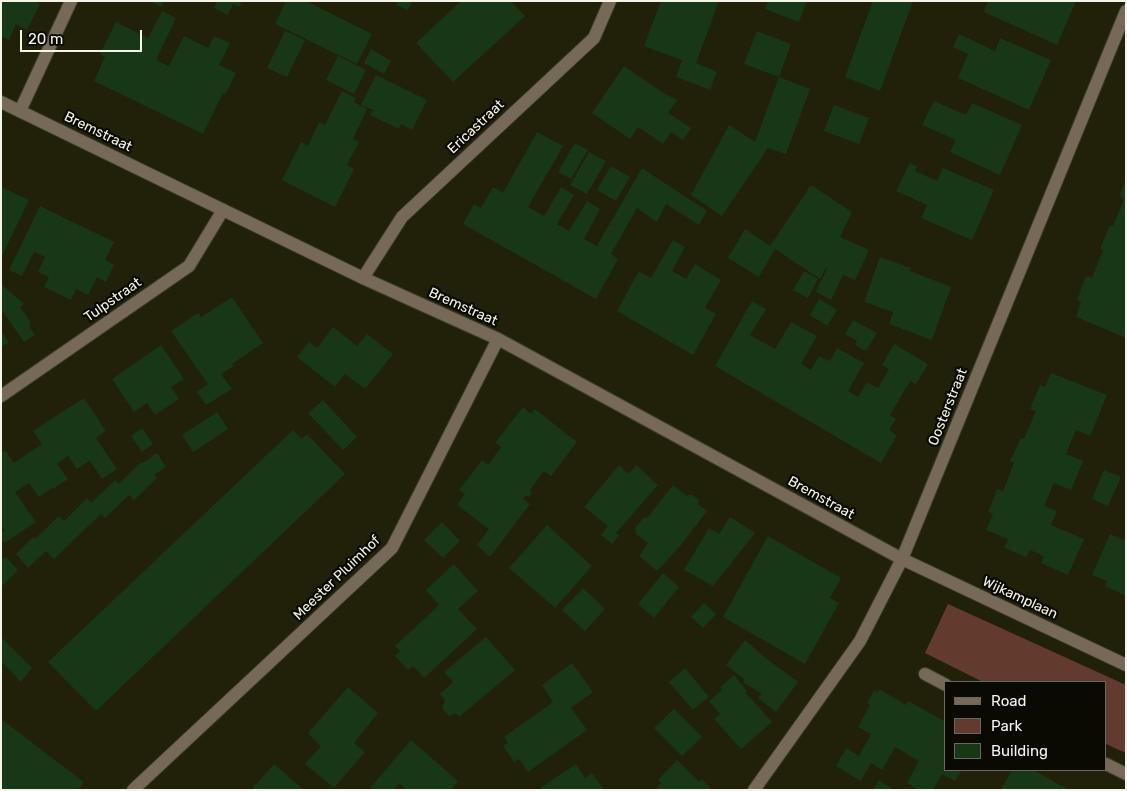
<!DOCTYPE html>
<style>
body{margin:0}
#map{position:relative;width:1127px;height:791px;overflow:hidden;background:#212109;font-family:Rubik,sans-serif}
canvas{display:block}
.frame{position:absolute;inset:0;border:2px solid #f4f5e6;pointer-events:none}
.legend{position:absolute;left:944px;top:681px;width:162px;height:90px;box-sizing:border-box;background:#0a0a03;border:1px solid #68685e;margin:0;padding:6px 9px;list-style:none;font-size:15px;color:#f4f5e6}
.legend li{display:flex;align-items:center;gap:10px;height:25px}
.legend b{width:25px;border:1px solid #68685e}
.scale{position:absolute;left:20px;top:30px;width:122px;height:22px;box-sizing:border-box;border:2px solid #f4f5e6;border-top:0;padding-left:6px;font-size:15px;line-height:18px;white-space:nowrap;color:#f4f5e6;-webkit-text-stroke:4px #0a0a03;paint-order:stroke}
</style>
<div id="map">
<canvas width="1127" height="791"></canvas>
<div class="frame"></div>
<ul class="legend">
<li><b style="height:6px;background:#776958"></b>Road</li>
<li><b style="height:14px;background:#633b2e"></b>Park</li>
<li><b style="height:14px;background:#173717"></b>Building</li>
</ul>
<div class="scale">20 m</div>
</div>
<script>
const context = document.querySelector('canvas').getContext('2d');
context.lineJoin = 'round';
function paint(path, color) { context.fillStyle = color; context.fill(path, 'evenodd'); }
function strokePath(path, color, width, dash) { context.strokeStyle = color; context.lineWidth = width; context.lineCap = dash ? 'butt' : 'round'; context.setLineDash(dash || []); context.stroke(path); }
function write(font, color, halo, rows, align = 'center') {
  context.font = font + ' Rubik,sans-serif'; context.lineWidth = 4.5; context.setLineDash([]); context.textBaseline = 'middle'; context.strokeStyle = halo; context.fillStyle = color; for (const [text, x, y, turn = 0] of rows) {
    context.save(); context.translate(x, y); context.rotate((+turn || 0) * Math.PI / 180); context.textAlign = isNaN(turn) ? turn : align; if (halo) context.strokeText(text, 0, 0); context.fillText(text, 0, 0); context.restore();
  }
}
const green = new Path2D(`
 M948,604L1126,685V753L1106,744V682H983L925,653Z`);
const building = new Path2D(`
 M1,1H34L40,4L27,30L16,24L9,40L1,36Z
 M150,1H164L161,7Z
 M217,1H242L239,7L233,4L228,15L214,8Z
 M286,1H306L372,34L357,64L275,24Z
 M398,1H413L408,10L396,5Z
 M461,1H511L525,16L453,82L416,43Z
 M661,1H719L696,63L717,72L710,90L676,77L682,60L644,46Z
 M768,1H807L799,22L765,9Z
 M873,1H913L880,91L845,77Z
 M988,1H1076L1057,45L984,12Z
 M162,11L176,18L156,60L169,66L184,36L208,48L214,36L230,43L219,65L236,73L225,95L223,93L203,134L94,81L105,57L100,54L116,22L148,38Z
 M285,31L305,40L287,77L267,68Z
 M757,31L791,44L779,77L810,89L786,154L768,148L722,216L691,195L729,125L755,142L779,77L744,64Z
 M959,34L995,51L1000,38L1051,60L1029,110L958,78L968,54L953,47Z
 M371,49L391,61L384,74L364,63Z
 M338,56L366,70L354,94L326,80Z
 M624,66L662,92L677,100L668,113L691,128L683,140L671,132L663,144L638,127L630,139L592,113Z
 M376,75L427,100L412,130L401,124L399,129L370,115L373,110L361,105Z
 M342,91L356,98L354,102L367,109L353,139L359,142L347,165L354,169L335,207L282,180L301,142L308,146L319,122L325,125Z
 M934,101L966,115L972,103L1022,125L1000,175L950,152L956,140L922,125Z
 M834,105L869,118L859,144L824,131Z
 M537,132L563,146L528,207L544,216L561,187L574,195L557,224L569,231L587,201L600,209L584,239L593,244L597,246L642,168L707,211L699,225L666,204L657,222L637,208L611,254L618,259L596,299L463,224L474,204L481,208L493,187L503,193Z
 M575,143L588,150L571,179L558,172Z
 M589,152L606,161L587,194L570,185Z
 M910,163L917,166L915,171L937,181L943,168L994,190L972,240L921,218L927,205L896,191Z
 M611,166L630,177L616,201L597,190Z
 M1126,180V338L1076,317L1081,302L1077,300L1086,276L1092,278L1103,250L1100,249L1110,225L1113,226L1124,199L1119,196Z
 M811,185L852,212L840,237L869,250L855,280L843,275L831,300L816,292L821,280L823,281L822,280L827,268L826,267L820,279L775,249L759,277L728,258L745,229L770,246Z
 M1,187L29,200L3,254L1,253Z
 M40,206L114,242L105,260L114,265L106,282L97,277L88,295L76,289L71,300L44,287L49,277L38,272L45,257L34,252L22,276L9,270Z
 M673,240L685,247L672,271L686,279L695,264L721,280L705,308L716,314L693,355L617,311L639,271L651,278Z
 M880,257L911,268L910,271L951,287L932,340L889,324L893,312L864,302Z
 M804,271L818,279L808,298L793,290Z
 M1,284L24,304L20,307L30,321V328L35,335L24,342L1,309Z
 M232,297L263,343L232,364L234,366L221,374L232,389L206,405L197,392L208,384L171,331L198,313L201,317Z
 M819,299L837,310L827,326L810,315Z
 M752,301L766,309L750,335L775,349L791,322L817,336L801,364L811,370L819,356L830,361L837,348L864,363L848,391L858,397L867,382L878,388L889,369L882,365L894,344L928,364L916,384L910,381L890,415L896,419L889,430L897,435L881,463L715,366Z
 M853,320L877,333L866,351L855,345L857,341L845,334Z
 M333,327L357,346L367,334L393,354L365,389L345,374L335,387L297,357L309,342L317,348Z
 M1,331L9,342L1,347Z
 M161,345L184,379L171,387L179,399L155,415L147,403L134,412L112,379Z
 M1051,373L1107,395L1090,436L1076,430L1066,454L1083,461L1071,490L1054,483L1044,506L1057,511L1051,525L1084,539L1068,575L1041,563L1044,556L1030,550L1026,557L1004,548L1008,539L986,530L993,514L988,512L993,500L997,489L1003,491L1014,463L1010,461L1021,438L1024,439L1036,411L1030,409L1040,385L1045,387Z
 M84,398L106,431L96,438L117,469L102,479L90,461L77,469L68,456L57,464L68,479L53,489L52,488L39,497L29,483L15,492L36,522L4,543L1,538V533L5,531L1,526V453L5,450L14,463L42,444L33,431Z
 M323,400L357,437L343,450L308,413Z
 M523,407L531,414L535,409L577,442L551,476L544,471L530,490L532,492L529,497L526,495L523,499L530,504L490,557L477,545L489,529L457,505L465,494L459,490L482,460L488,465L501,447L495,443Z
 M217,412L228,429L193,452L182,435Z
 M142,428L153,444L142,452L131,436Z
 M293,430L302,439L307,434L345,474L96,711L48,662Z
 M157,453L166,467L154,475L157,478L134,500L129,495L105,518L101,514L54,559L46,551L28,568L16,554L33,537L35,539L59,516L64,521L87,498L91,503L115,480L119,484L141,462L143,463Z
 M619,465L628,474L636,465L658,485L616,533L619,535L612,544L601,535L608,526L584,507Z
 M1104,470L1121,477L1108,506L1092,499Z
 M673,485L687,496L691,494L699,500L698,504L707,511L681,545L657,571L639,556L648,543L636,534L635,528L643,518L648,517Z
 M730,517L755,533L713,586L684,570L709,528L719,534Z
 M442,522L460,541L443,558L424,540Z
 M547,525L592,566L555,608L509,568Z
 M1110,534L1124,540L1126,535V596L1105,586L1107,581L1092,575Z
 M768,536L841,578L830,598L839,603L805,664L723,617Z
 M6,557L18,570L1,587V560Z
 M454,564L478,591L458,609L477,629L424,678L413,666L408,670L395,656L400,651L395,646L439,605L426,590Z
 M663,573L679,587L654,618L638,604Z
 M583,588L605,609L585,631L562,610Z
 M704,603L716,614L703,628L691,617Z
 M1,637L32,668L21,682L1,661Z
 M486,637L515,670L459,717L456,713L449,716L442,708L445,701L440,694L453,682L444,672Z
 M745,640L763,656L798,682L776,712L758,698L762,694L743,682L745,680L726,665Z
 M572,663L593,692L571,708L587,730L528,772L519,759L514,762L503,746L508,743L504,737L553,702L542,685Z
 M685,668L709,697L693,710L669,682Z
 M734,675L747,691L745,692L772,722L741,749L714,719L720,714L709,701L722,690L720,687Z
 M348,687L378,713L354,743L365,752L334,788L305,764L321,746L308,733Z
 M879,689L906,705L908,701L946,722V770H962L955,781L942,774L933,790H919L907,783L919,761L895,747L882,770L871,763L861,781L836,766L846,748L859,756L871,734L858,727L870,705L867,703L874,690L878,692Z
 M674,709L702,737L682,756L654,728Z
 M1,719L84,782L78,790H1Z
 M411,740L458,781L451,790H407L399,783L393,790H371L370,788Z
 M677,760L699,782L702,779L712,790H655L661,783L658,780Z
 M274,764L304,790H251Z
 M576,764L585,778L592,773L604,790H542L540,788Z
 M1012,770H1033L1069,790H1001Z
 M879,780L891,788L890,790H873Z`);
const minor = new Path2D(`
 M20,111L71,1
 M363,278L402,217L594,38L610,1
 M1,396L189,266L223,210
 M925,674L946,685
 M1106,764L1126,774
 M133,790L392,548L498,339
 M754,790L860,641L902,559L1126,11`);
const tertiary = new Path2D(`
 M1,102L363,278L498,339L902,559L1126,665`);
const streetNames = [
 ["Ericastraat",476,127,-43],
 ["Bremstraat",98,132,26],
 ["Tulpstraat",113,300,-35],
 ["Bremstraat",463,307,24],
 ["Oosterstraat",948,407,-68],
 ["Bremstraat",821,498,29],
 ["Meester Pluimhof",337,578,-44],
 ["Wijkamplaan",1020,598,25]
];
paint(green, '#633b2e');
paint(building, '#173717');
strokePath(minor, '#3f3f28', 14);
strokePath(tertiary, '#3f3f28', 14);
strokePath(minor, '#776958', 12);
strokePath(tertiary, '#776958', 12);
write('14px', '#f4f5e6', '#0a0a03', streetNames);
</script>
